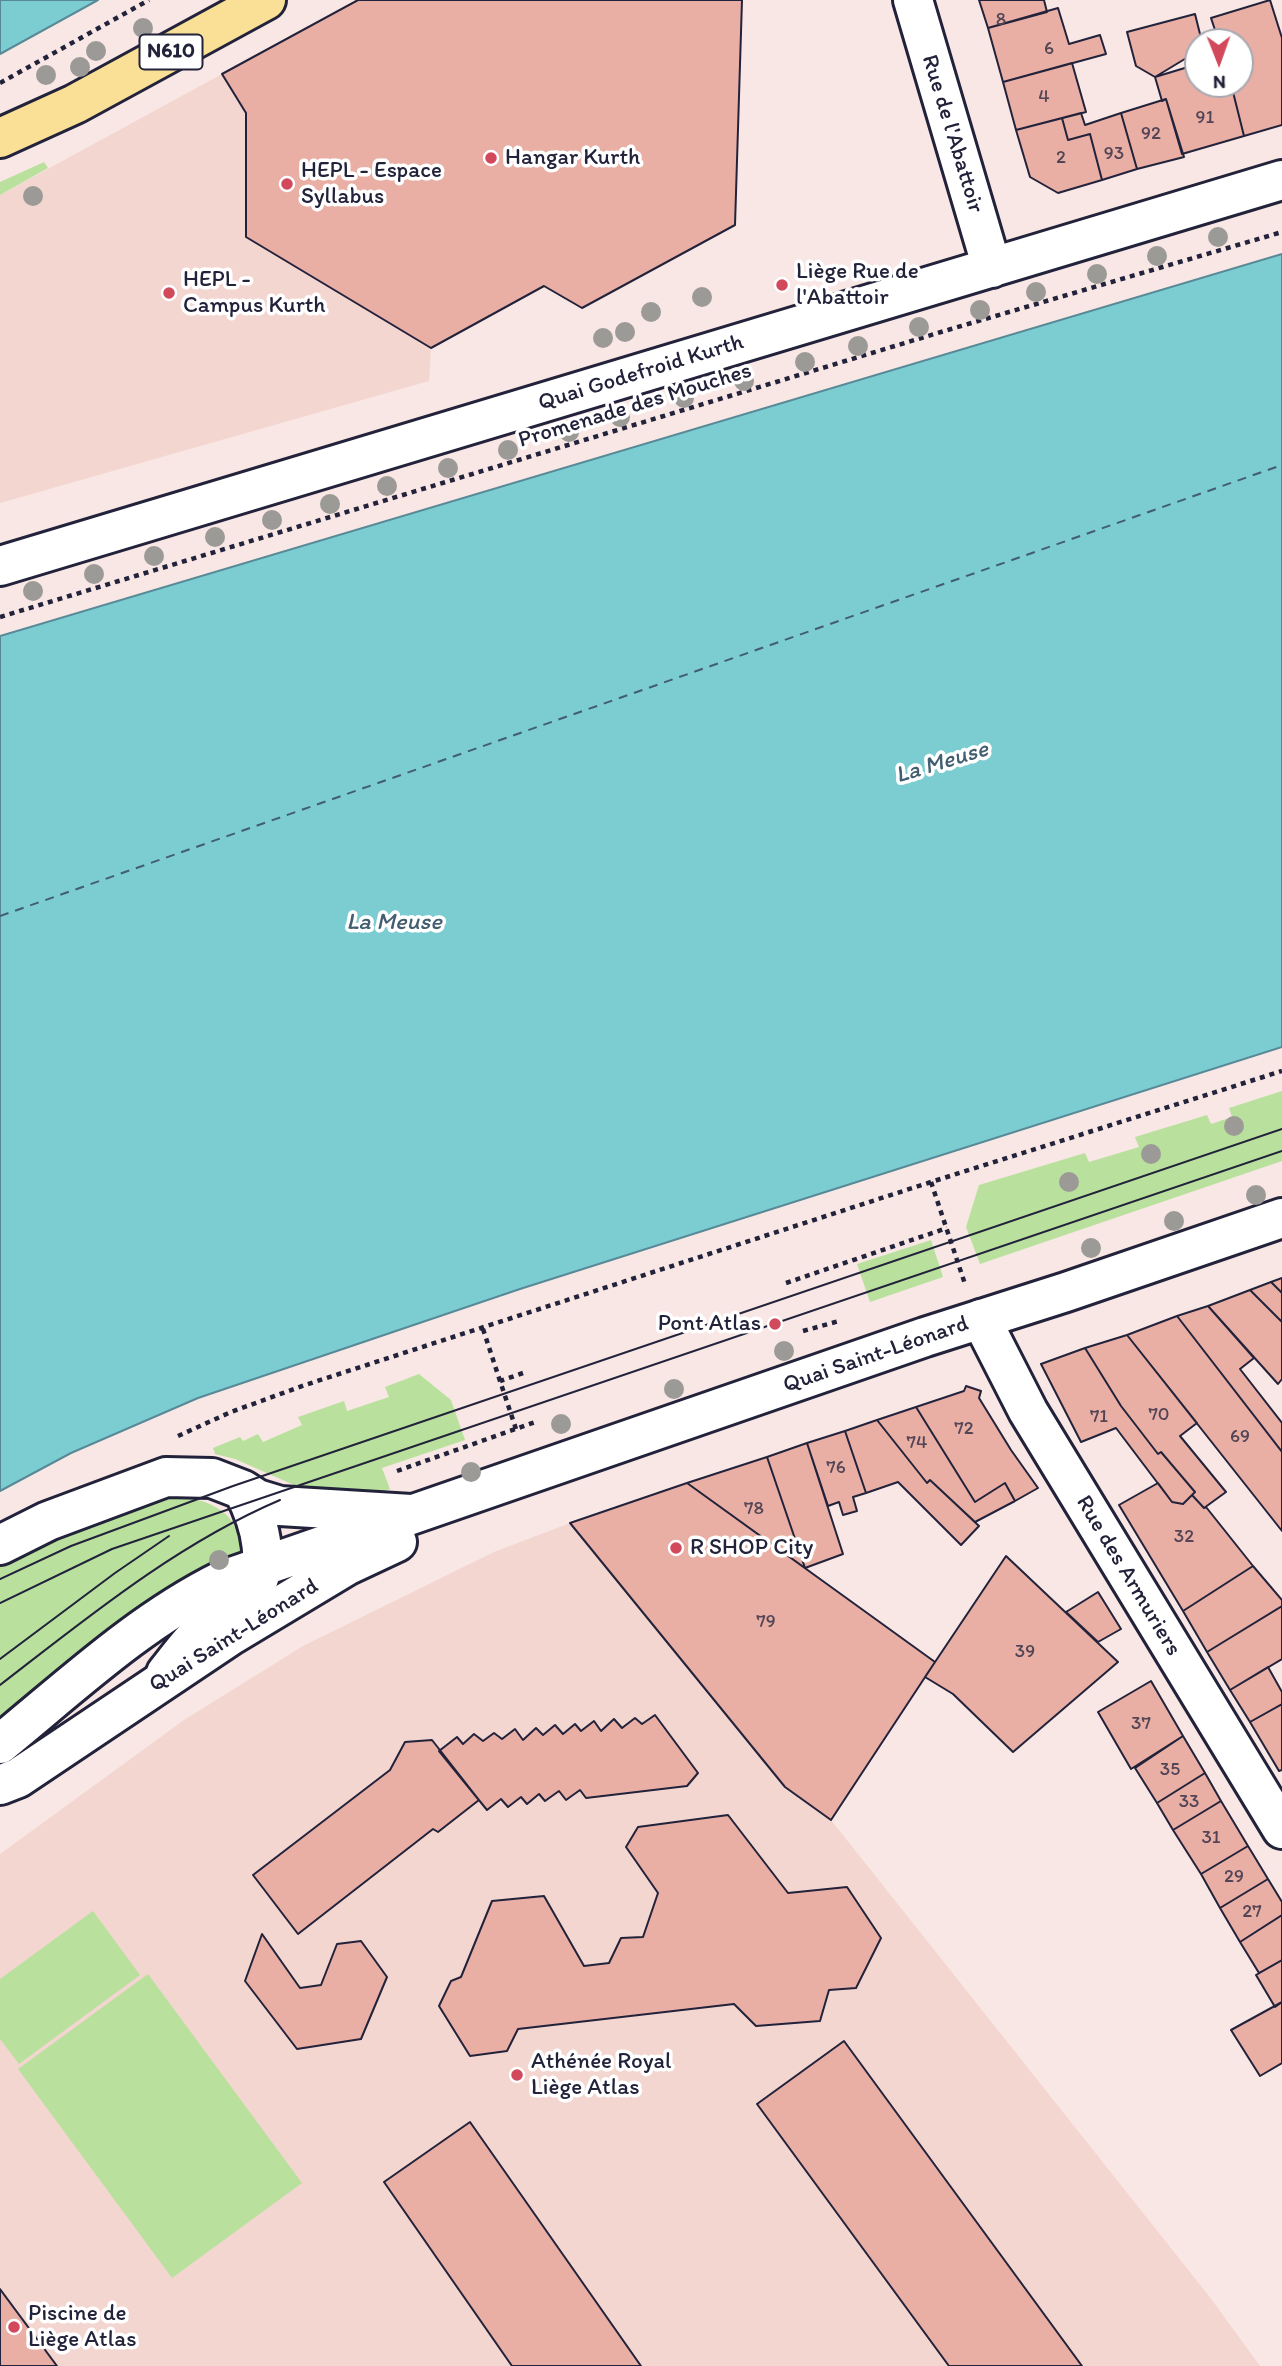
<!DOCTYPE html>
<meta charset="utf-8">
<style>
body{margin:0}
#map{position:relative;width:1282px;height:2366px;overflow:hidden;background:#f8e7e4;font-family:Itim,sans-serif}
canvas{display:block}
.north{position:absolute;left:1184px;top:28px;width:70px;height:70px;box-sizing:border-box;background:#fff;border:2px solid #a7a7b1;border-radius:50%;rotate:179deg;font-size:19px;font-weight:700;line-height:28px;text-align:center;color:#22223b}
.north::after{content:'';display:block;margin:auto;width:24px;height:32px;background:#d1495b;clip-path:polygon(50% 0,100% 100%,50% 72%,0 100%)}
</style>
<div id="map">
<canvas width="1282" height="2366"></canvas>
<div class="north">N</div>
</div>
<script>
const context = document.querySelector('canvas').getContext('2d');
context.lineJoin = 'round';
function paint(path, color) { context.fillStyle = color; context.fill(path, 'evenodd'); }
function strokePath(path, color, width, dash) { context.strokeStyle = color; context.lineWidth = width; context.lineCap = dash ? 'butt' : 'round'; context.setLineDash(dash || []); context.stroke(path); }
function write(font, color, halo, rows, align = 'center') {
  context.font = font + ' Itim,sans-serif'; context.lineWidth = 7; context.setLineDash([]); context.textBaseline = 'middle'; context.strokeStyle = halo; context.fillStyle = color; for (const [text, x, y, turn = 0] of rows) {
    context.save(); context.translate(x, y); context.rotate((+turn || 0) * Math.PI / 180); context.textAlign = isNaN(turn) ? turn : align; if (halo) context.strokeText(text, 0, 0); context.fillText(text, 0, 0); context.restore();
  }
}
const built = new Path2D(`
 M222,74L246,113V237L431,348L429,381L0,503V195Z
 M570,1523L785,1787L831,1820L1209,2296L1260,2366H0V1854L184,1720L303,1646L494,1552Z`);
const green = new Path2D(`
 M44,162L48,168L0,195V182Z
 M1282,1091V1161L980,1264L966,1227L979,1185L1085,1153L1089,1162L1139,1147L1135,1137L1207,1115L1211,1124L1232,1117L1229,1108Z
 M931,1240L943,1277L870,1302L857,1264Z
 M419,1374L451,1400L465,1440L382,1468L390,1489L378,1493L310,1492L235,1459L215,1454L213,1448L240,1437L243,1441L258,1434L263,1442L302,1425L298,1417L344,1401L347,1411L389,1397L385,1387Z
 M169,1496C205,1497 244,1511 240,1555L0,1727V1567L98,1521Z
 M93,1911L140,1975L19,2064L0,2039V1979Z
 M148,1974L302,2183L172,2278L18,2069Z`);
const water = new Path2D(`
 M0,0H98L0,54Z
 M1282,254V1047L520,1289L198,1398L71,1453L0,1491V636Z`);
const ferry = new Path2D(`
 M0,916L1282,465`);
const building = new Path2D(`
 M358,0H742L735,225L582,308L544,286L431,348L246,237V113L222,74Z
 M979,0H1044L1047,12L988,28Z
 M1270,0L1282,38V125L1244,136L1231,84H1240V42H1219L1211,18Z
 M1058,8L1069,44L1100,35L1106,54L1003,82L988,28Z
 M1195,14L1202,42H1198V51L1155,77L1136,66L1127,32Z
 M1072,63L1086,112L1016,130L1003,82Z
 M1198,64V84H1231L1244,136L1182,154L1166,99L1162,101L1155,77Z
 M1166,99L1184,157L1137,169L1121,113Z
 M1081,113L1085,125L1121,113L1137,169L1102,180L1090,134L1068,140L1062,118Z
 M1062,118L1068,140L1090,134L1102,180L1058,193L1030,177L1016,130Z
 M1282,1278V1293L1271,1282Z
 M1271,1282L1282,1293V1322L1250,1290Z
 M1250,1290L1282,1322V1379L1278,1384L1208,1306Z
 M1208,1306L1254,1358L1240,1369L1282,1423V1452L1177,1316Z
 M1177,1316L1282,1452V1531L1127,1335Z
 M1127,1335L1197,1423L1180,1436L1226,1492L1204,1508L1192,1495L1195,1492L1161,1452L1158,1454L1121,1406L1085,1348Z
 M1085,1348L1121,1406L1158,1454L1161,1452L1195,1492L1183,1504L1172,1502L1116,1428L1081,1442L1041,1364Z
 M966,1386L981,1391L979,1398L1011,1450L1038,1488L1015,1501L1005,1483L975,1502L916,1407L964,1391Z
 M916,1407L975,1502L1005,1483L1015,1501L975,1522L930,1480L927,1483L877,1420Z
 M877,1420L927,1483L930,1480L979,1526L961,1545L898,1482L866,1493L845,1431Z
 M845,1431L866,1493L853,1497L857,1511L843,1515L839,1502L828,1506L807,1443Z
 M807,1443L843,1554L805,1568L767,1457Z
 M767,1457L805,1568L687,1483Z
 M687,1483L935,1662L831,1820L785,1787L570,1523Z
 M1158,1483L1172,1502L1183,1504L1192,1495L1204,1508L1206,1507L1253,1566L1183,1611L1119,1505Z
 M1006,1556L1118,1662L1013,1752L953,1694L925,1677Z
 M1253,1566L1282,1600V1606L1207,1652L1183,1611Z
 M1098,1592L1121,1629L1098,1642L1066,1612Z
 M1282,1606V1659L1230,1690L1207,1652Z
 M1268,1667L1282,1692V1704L1250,1722L1230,1690Z
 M1151,1681L1183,1736L1131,1769L1098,1712Z
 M1282,1704V1770L1279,1771L1250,1722Z
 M655,1715L698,1773L687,1786L586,1798L580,1790L566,1800L559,1791L545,1801L539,1794L527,1804L521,1797L508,1807L501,1799L487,1810L439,1751L457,1737L463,1744L474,1734L483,1741L494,1733L502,1739L515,1729L523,1740L536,1728L543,1735L555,1725L563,1734L575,1724L581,1731L594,1721L601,1731L614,1719L622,1728L635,1718L642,1724Z
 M1183,1736L1205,1773L1157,1803L1135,1768Z
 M432,1740L479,1800L438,1832L433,1829L298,1934L253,1875L390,1770L405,1742Z
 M1205,1773L1221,1801L1173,1830L1157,1803Z
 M1221,1801L1248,1846L1201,1874L1173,1830Z
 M728,1815L788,1893L847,1887L881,1938L856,1988L829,1990L820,2021L756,2026L734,2004L518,2029L507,2051L470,2056L439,2006L451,1981L461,1977L492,1901L544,1896L584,1966L609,1963L621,1938L643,1937L658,1893L626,1847L638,1827Z
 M1248,1846L1268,1879L1220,1908L1201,1874Z
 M1268,1879L1282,1902V1915L1240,1942L1220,1908Z
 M1282,1915V1960L1259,1973L1240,1942Z
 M262,1934L300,1988L321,1985L337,1944L361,1941L387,1977L361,2039L297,2049L245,1981Z
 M1282,1960V2002L1275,2007L1256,1975Z
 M1282,2002V2063L1260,2076L1231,2030Z
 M844,2041L1082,2366H949L757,2104Z
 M470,2122L524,2199L641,2366H512L384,2182Z
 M0,2289L57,2366H0Z`);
const path = new Path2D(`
 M0,83L149,0
 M0,617L951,329L1282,232
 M931,1182L965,1284
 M786,1283L947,1228
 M483,1329L500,1381
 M803,1331L839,1321
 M516,1429L500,1381L523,1373
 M178,1436L231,1412L305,1385L931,1182L1282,1071
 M397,1471L538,1421`);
const minor = new Path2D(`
 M913,0L992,268
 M0,566L1282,180
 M981,1319L1028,1411L1282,1829`);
const tertiary = new Path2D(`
 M0,1545L48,1521L166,1477L212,1478L243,1490L257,1499L280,1506L411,1514
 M166,1673C177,1660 188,1643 201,1632C214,1620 232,1614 245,1601C275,1571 260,1522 243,1490`);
const secondary = new Path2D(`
 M0,1744C71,1686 140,1621 223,1580L925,1337L1066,1292L1282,1218
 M0,1785L18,1778L230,1636L348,1565L397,1542`);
const primary = new Path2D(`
 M0,138L75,104L266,0`);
const tram = new Path2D(`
 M0,1579L71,1546L233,1486L1282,1129
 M0,1603L112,1549L1282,1151
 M0,1659L115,1573L169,1536
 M0,1685C88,1617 177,1544 280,1500`);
const trees = [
 [143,28],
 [96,51],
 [80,67],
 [46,75],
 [33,196],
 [1218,237],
 [1157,256],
 [1097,274],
 [1036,292],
 [702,297],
 [980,310],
 [651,312],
 [919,327],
 [625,332],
 [603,338],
 [858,346],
 [805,362],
 [744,381],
 [684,398],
 [620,417],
 [569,432],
 [508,450],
 [448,468],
 [387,486],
 [330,504],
 [272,520],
 [215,537],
 [154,556],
 [94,574],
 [33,591],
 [1234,1126],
 [1151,1154],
 [1069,1182],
 [1256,1195],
 [1174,1221],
 [1091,1248],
 [784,1351],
 [674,1389],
 [561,1424],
 [471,1472],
 [219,1560]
];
const markers = [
 [491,158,7,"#d1495b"],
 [287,184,7,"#d1495b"],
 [782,285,7,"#d1495b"],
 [169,293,7,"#d1495b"],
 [775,1324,7,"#d1495b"],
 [676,1548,7,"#d1495b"],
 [517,2075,7,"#d1495b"],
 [14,2327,7,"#d1495b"]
];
const numberNames = [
 ["8",1001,20],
 ["6",1049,49],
 ["4",1044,97],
 ["91",1205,118],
 ["92",1151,134],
 ["93",1114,154],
 ["2",1061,158],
 ["70",1159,1415],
 ["71",1099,1417],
 ["72",964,1429],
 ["69",1240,1437],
 ["74",917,1443],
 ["76",836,1468],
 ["78",754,1509],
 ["32",1184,1537],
 ["79",766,1622],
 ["39",1025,1652],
 ["37",1141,1724],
 ["35",1170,1770],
 ["33",1189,1802],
 ["31",1211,1838],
 ["29",1234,1877],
 ["27",1252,1912]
];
const shields = [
 [171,52,63]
];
const shieldNames = [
 ["N610",171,52]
];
const streetNames = [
 ["Rue de l'Abattoir",952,134,73],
 ["Quai Godefroid Kurth",641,373,-17],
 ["Promenade des Mouches",635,406,-17],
 ["Quai Saint-Léonard",876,1355,-19],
 ["Rue des Armuriers",1128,1576,59],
 ["Quai Saint-Léonard",234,1636,-32]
];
const poiNames = [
 ["Hangar Kurth",505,158],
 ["HEPL - Espace",301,171],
 ["Syllabus",301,197],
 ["Liège Rue de",796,272],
 ["l'Abattoir",796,298],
 ["HEPL -",183,280],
 ["Campus Kurth",183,306],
 ["Pont Atlas",761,1324,"right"],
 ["R SHOP City",690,1548],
 ["Athénée Royal",531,2062],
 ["Liège Atlas",531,2088],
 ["Piscine de",28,2314],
 ["Liège Atlas",28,2340]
];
const waterNames = [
 ["La Meuse",942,763,-17],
 ["La Meuse",394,923]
];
paint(built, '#f4d6d1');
paint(green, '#b9e19d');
paint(water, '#7ccdd2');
strokePath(water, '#588996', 2);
strokePath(ferry, '#425e70', 2, [9, 7]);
paint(building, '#e9afa5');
strokePath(building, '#22223b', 2);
strokePath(minor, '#22223b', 44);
strokePath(tertiary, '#22223b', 44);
strokePath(secondary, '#22223b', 44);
strokePath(primary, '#22223b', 44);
strokePath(path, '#22223b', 4.5, [5, 5]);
strokePath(minor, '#fff', 38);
strokePath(tertiary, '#fff', 38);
strokePath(secondary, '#fff', 38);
strokePath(primary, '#fadf96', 38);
strokePath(tram, '#22223b', 2);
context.fillStyle = '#9b9a97';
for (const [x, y] of trees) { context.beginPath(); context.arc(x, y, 10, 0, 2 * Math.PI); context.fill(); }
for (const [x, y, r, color] of markers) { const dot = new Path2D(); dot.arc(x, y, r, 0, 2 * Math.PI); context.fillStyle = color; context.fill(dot); strokePath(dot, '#fff', 2.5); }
write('19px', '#544556', null, numberNames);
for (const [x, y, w] of shields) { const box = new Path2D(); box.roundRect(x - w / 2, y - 17.5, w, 35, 5); context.fillStyle = '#fff'; context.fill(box); strokePath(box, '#22223b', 2); }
write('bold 21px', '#22223b', null, shieldNames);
write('23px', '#22223b', '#fff', streetNames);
write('23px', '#22223b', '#fff', poiNames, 'left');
write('italic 24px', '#425e70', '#fff', waterNames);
</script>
